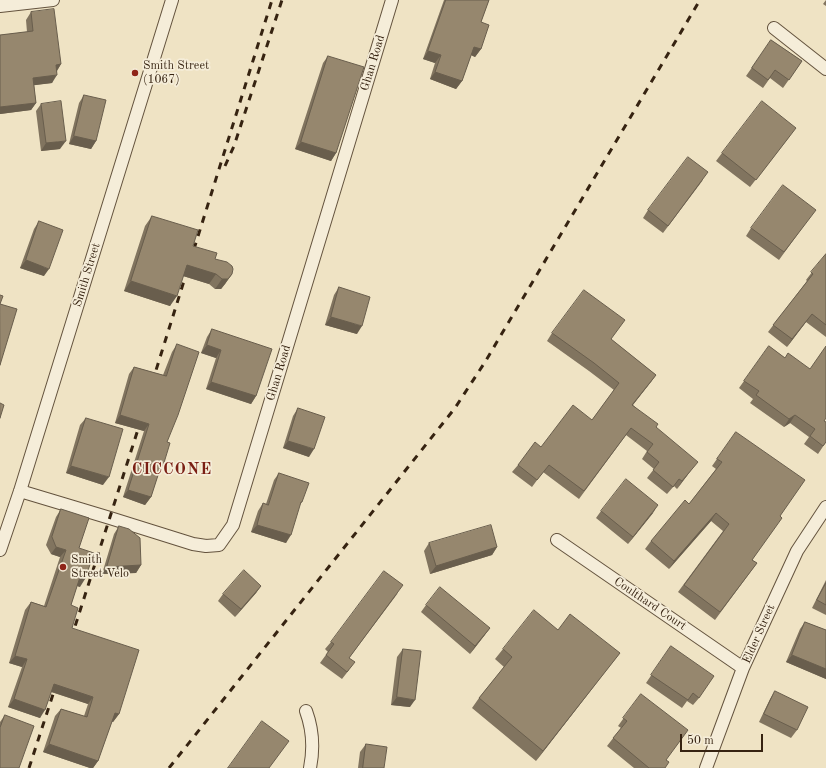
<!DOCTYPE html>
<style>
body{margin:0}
#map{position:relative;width:826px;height:768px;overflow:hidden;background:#efe3c4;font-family:"Old Standard TT",serif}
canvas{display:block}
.scale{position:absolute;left:680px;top:734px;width:83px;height:18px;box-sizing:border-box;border:2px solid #362311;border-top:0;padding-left:5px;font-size:12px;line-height:14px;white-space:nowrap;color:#362311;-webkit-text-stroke:3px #f5edd9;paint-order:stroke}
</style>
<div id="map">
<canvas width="826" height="768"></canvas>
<div class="scale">50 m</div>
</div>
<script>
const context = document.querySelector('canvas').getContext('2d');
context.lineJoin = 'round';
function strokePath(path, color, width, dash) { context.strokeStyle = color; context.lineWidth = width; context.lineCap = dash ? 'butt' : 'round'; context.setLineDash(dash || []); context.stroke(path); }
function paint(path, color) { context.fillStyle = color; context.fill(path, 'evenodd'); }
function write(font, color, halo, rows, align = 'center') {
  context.font = font + ' "Old Standard TT",serif'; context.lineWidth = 3.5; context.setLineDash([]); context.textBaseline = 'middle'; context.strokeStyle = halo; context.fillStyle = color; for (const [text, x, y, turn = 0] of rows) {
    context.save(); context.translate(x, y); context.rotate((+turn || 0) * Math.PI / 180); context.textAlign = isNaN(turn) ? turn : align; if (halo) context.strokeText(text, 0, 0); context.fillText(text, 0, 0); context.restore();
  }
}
const minor = new Path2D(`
 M0,6L53,0
 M774,28L826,69
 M20,491L110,518L193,544L206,546L219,545L233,525L392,0
 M557,540L743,668
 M0,550L20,491L172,0
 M306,711C313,730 314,748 310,768
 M706,768L743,668L797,551L826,507`);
const rail = new Path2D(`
 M225,166L234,146L282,0
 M152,383L272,0
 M71,639L141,420
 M29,768L57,682
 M169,768L455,408L485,362L700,0`);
const wall = new Path2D(`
 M444,0H489L481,22V49L475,57L471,55L462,81L456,89L430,79L435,63L423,59Z
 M826,0V6L823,4Z
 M31,12L61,64L57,71L52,83L34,85L36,103L31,110L0,114V35L27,32L26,20Z
 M771,40L802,61L783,88L770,78L763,88L746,76Z
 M328,56L336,153L331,161L295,149L323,63Z
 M84,95L96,141L91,149L69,144L79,103Z
 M41,104L60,149L41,151L36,111Z
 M790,136L750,187L716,161L722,153Z
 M703,180L663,233L643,218L648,210Z
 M152,216L193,246L215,259L232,274L225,284L221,289H215L209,284L183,276L170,306L124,291L145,226Z
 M810,217L779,260L746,236L751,228Z
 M39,221L44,276L20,268L34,229Z
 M826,254V337L806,322L787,347L768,332L807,281L806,280Z
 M339,287L357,334L325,325L334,295Z
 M212,329L256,396L251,404L206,389L216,358L201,353L207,337Z
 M552,333L612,340L656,375L633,405L656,427L692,469L677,489L674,486L667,494L647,478L654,469L642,459L647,451L626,435L579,499L543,472L532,487L512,472L518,465L541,447L592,420L614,390L589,371L547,341Z
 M177,344L167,442L159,472L151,497L145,505L123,497L144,431L115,423L129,374L134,367L163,375L172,352Z
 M769,346L785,358L810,369L824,421L826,442L818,454L804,444L809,437L790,423L784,427L750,403L753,399L739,388Z
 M298,408L309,457L283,448L293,416Z
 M86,418L103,485L66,473L80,425Z
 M736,432L780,516L752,560L757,563L715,620L678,592L723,531L711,521L669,569L645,549L651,541L689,504L716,469L712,466Z
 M279,473L302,502L299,506L286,543L251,532L258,511L263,503L266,504L274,480Z
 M61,509L79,548L80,587L77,586L71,605L72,628L119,714L113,722L112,721L98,761L93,768H90L43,752L55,716L61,709L84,716L88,704L51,692L40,718L8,707L22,667L9,663L25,610L31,602L44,606L60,557L51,554L46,545L56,517Z
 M601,511L653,513L628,544L596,518Z
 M119,526L141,565L136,573L102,574L114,534Z
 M429,543L497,547L492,555L430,574L424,551Z
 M826,580V615L812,608Z
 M261,586L256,593L235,617L218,601L223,594Z
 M398,593L349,658V670L342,679L320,663L328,652L325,649L331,642Z
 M426,605L490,628L484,636L470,654L421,612Z
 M805,622L826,630V679L786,662L800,629Z
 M558,630L620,653L612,663L536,761L472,708L479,698L504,667L495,659L503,649Z
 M671,646L699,698L693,705L687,701L682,708L646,683Z
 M403,649L410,707L391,705L397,657Z
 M775,691L797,730L791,738L759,722L770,699Z
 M641,694L665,768H634L607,746L621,728L618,726Z
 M5,715L0,768V722Z
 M366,744L384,768H358L360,752Z`);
const shadedWall = new Path2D(`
 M474,47L481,49L475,57L469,54Z
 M428,51L441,55L435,63L423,59Z
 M61,64L56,72V65Z
 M435,72L462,81L456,89L430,79Z
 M57,75L52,83L28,86L33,78Z
 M36,103L31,110L0,114V107Z
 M74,136L96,141L91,149L69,144Z
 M66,141L60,149L41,151L46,143Z
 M301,142L336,153L331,161L295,149Z
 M26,260L49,269L44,276L20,268Z
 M187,265L216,274L209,284L180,275Z
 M232,274L225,284L221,289H215L222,279Z
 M131,281L177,296L170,306L124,291Z
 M812,314L806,322L787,347L792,339Z
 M331,317L362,326L357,334L325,325Z
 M207,345L221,350L216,358L201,353Z
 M656,375L651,382L627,412L632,405Z
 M211,382L256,396L251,404L206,389Z
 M120,415L149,424L144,431L115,423Z
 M795,415L790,423L784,427L789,419Z
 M288,441L314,449L309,457L283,448Z
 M698,462L692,469L677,489L682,481Z
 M71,466L109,477L103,485L66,473Z
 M128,490L151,497L145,505L123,497Z
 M658,505L653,513L628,544L633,537Z
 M716,513L711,521L669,569L674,561Z
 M257,525L291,535L286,543L251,532Z
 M56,547L66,550L60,557L51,554Z
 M497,547L492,555L430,574L436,566Z
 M141,565L136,573L102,574L107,567Z
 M80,577L85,579L80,587L75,585Z
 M261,586L256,593L235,617L241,609Z
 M490,628L484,636L470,654L475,646Z
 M620,653L612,663L536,761L543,751Z
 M792,655L826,669V679L786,662Z
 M15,656L27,659L22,667L9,663Z
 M54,684L93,697L88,704L49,691Z
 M397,697L415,700L410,707L391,705Z
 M14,699L45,710L40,718L8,707Z
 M115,713L119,714L113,722L109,721Z
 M49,744L98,761L93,768H90L43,752Z`);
const building = new Path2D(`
 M446,0H489L481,22L489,25L481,49L474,47L462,81L435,72L441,55L428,51Z
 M54,9L61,64L56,65L57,75L33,78L36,103L0,107V35L33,31L31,12Z
 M771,40L802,61L789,80L775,70L768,80L752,68Z
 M328,56L364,67L336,153L301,142Z
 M84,95L106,100L96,141L74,136Z
 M61,101L66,141L46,143L41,104Z
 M762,101L796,128L756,180L722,153Z
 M688,157L708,172L668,226L648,210Z
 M783,185L816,210L784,252L751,228Z
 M152,216L198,230L193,246L217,253L215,259L227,262L232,266L233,269L232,274L228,279H222L216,274L187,265L177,296L131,281Z
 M39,221L63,230L49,269L26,260Z
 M826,254V325L812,314L792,339L773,325L813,274L811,272Z
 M339,287L370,297L362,326L331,317Z
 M584,290L625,320L611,339L656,375L632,405L658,424L656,427L698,462L682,481L679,479L673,487L653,470L659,462L647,452L653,444L631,428L584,491L549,465L537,480L518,465L535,442L541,447L573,405L592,420L619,383L594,363L552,333Z
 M0,295L3,296L0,304L17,309L0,365Z
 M212,329L272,349L256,396L211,382L221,350L207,345Z
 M177,344L199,352L178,415L167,442L170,443L163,466H161L151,497L128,490L149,424L120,415L134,367L166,376Z
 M769,346L785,358L788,353L810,369L826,346V418L824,421L826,422V442L823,446L810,436L815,429L795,415L789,419L756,395L759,391L744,381Z
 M0,403L4,405L0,418Z
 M298,408L325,417L314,449L288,441Z
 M86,418L123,429L109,477L71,466Z
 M736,432L805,480L780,516L782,518L752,560L757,563L720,612L684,585L729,524L716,513L674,561L651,541L685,500L689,504L722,462L717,459Z
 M279,473L309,483L302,502H301L291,535L257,525L263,503L268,505Z
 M626,479L658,505L633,537L601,511Z
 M61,509L89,518L79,548L94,553L85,579L80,577L71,605L78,608L72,628L139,650L119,714L115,713L98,761L49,744L61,709L87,717L93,697L54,684L45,710L14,699L27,659L15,656L31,602L46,607L66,550L56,547L52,537Z
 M491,525L497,547L436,566L429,543Z
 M119,526L129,529L140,538L141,565L107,567Z
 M244,570L261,586L241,609L223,594Z
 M384,571L403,585L349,658L355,662L347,672L326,655L334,644L331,642Z
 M826,583V605L817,600Z
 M440,587L490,628L475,646L426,605Z
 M534,610L558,630L570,614L620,653L543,751L479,698L512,657L503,649Z
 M805,622L826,630V669L792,655Z
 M671,646L714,676L699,698L693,693L688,700L651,675Z
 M403,649L421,651L415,700L397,697Z
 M775,691L808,707L797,730L764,714Z
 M641,694L688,730L666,760L669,762L665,768H649L613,738L627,721L623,718Z
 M5,715L34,726L19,768H0V728Z
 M262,721L289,741L269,768H228Z
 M366,744L387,747L384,768H363Z`);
const markers = [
 [135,73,4,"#8f2418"],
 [63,567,4,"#8f2418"]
];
const streetNames = [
 ["Ghan Road",373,63,-73],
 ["Smith Street",87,275,-73],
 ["Ghan Road",279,373,-73],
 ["Coulthard Court",650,604,34],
 ["Elder Street",759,634,-66]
];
const poiNames = [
 ["Smith Street",143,66],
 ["(1067)",143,80],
 ["Smith",71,560],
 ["Street Velo",71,574]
];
const districtNames = [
 ["CICCONE",172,470]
];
strokePath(minor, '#64533e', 14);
strokePath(minor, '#f5edd9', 12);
strokePath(rail, '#362311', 3, [7, 7]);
paint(wall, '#81745f');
paint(shadedWall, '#695e4d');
paint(building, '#96876e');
strokePath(building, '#695e4d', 1);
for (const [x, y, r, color] of markers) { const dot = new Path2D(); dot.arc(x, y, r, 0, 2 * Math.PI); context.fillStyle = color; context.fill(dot); strokePath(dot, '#f5edd9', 1.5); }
write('12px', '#362311', '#f5edd9', streetNames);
write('12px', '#362311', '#f5edd9', poiNames, 'left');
context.letterSpacing = '1px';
write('bold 16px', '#7a1f14', '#f5edd9', districtNames);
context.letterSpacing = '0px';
</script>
